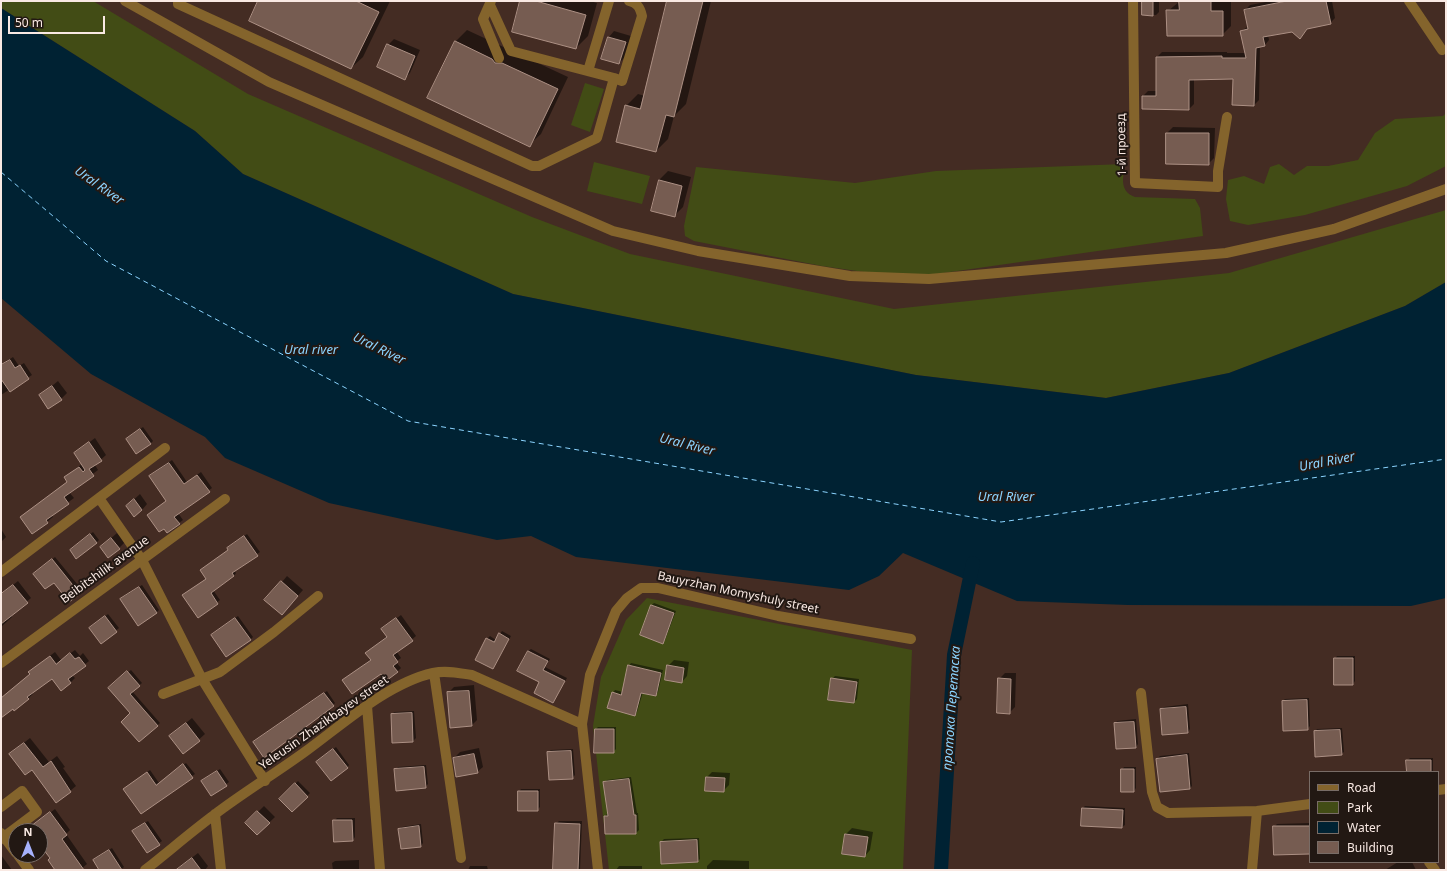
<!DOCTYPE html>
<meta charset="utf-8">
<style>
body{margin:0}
#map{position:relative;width:1447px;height:871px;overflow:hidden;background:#442c23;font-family:"Noto Sans",sans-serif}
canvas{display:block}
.frame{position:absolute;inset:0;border:2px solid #f9e9e3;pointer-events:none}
.legend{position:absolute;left:1309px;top:771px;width:130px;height:92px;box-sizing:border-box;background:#221813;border:1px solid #786c66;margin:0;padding:5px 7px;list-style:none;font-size:12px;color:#f9e9e3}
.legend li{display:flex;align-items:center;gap:8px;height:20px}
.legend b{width:20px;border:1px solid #786c66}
.north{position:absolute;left:8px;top:823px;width:40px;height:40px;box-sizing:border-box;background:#221813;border:1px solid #786c66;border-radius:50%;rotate:0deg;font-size:11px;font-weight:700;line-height:16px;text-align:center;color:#f9e9e3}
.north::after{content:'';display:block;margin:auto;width:14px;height:18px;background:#a6b1fc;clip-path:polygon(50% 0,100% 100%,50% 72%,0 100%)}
.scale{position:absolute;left:8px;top:16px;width:97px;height:18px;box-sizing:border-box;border:2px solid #f9e9e3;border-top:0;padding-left:5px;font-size:12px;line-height:14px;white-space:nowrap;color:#f9e9e3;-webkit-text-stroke:3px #221813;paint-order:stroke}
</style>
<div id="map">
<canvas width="1447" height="871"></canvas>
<div class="frame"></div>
<ul class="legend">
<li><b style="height:5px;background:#84642c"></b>Road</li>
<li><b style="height:11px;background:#424c15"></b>Park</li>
<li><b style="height:11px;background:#023"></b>Water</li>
<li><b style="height:11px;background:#765c51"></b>Building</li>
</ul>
<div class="north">N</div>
<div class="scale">50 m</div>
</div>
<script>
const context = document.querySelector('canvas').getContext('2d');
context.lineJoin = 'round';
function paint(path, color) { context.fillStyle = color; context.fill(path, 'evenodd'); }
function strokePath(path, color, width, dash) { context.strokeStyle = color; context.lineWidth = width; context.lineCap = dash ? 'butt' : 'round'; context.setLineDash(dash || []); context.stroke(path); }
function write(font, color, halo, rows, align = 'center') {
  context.font = font + ' "Noto Sans",sans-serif'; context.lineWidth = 4; context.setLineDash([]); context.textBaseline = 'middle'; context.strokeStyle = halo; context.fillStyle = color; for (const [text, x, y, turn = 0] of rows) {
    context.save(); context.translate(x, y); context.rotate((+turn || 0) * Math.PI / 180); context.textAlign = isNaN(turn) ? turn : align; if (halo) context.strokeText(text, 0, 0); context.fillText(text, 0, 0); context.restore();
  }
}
const green = new Path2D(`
 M1,1H93L248,94L532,217L630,254L894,309L1229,273L1446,210V282L1405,306L1229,373L1106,398L916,375L513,294L243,174L195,131L1,8Z
 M585,83L604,89L590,132L571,125Z
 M1446,113V166L1407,186L1305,215L1248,225L1230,221L1226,199L1228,180L1244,176L1264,184L1270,167L1279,164L1294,175L1307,166H1328L1358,160L1375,133L1395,119L1443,116Z
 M594,162L650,176L642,204L587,191Z
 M1125,164C1123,178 1119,191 1135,197L1195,199L1200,208L1203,236L922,276L871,273L822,266L694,241L685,236L684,226L696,167L855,183L936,171Z
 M647,598L912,650L903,870H609L593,726L601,677L626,620Z`);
const water = new Path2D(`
 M1,8L195,131L243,174L513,294L916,375L1106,398L1229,373L1405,306L1446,282V598L1411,606L1128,605L1017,601L903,553L879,576L849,590L576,557L531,536L497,540L329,503L225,458L205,437L91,374L1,298Z`);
const shadow = new Path2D(`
 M259,1H390L363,57L351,68Z
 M521,1H590L597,3L588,36L576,48Z
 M668,1H711L686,104L674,116L668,139L656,151L626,106L638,94L645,96Z
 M1143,1H1159V12L1156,15L1143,14Z
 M1180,1L1231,2V26L1222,35L1168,11Z
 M1271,1H1332L1335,18L1330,23L1309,27L1300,38L1292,30L1268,35L1269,40L1264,46H1260L1259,100L1254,105L1234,78L1194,79V104L1189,109L1143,108V96L1148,91H1157V57L1162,52H1227V53H1246L1241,31L1249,26L1245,10L1250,5Z
 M467,30L568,77L541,134L529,145L428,97L456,41Z
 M614,31L631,36L625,57L619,63L609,37Z
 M394,39L420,50L410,73L405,78L388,45Z
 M1173,127L1215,128L1214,158L1208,164L1167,163V133Z
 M668,171L691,177L683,207L674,216L659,180Z
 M13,357L19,366L24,363L32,375L1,395V365Z
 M58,381L67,393L61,399L41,395Z
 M143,427L153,441L150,444L127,439Z
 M95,438L106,455L95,465L98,470L69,492L74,498L51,515L53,517L47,522L33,533L68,482L65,477L82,464L75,453Z
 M172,460L187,482L201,472L212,488L178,513L183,520L179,523L164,527L167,501L154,473Z
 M140,494L147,504L142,510L127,506Z
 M1,529L6,537L1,542Z
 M93,532L99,540L96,543L71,550Z
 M117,533L125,542L119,548L101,547Z
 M247,534L260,552L234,570L236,573L234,576L213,590L220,600L198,616L207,579L231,546Z
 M55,557L82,590L69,601L54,581L37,572Z
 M287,576L303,590L287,608L282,582Z
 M18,581L31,598L11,615L12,617L1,627V598L3,593Z
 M142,585L159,610L156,613L124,596Z
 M654,603L676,611L665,640L662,642L652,605Z
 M108,614L119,628L102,642L93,626Z
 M401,615L416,636L397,652L401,658L396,662L401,668L397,672L381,673L344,680L371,659L366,653L387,636L382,629Z
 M238,616L253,637L250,640L212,635Z
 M502,631L511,636L493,668L487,639L490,636L496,640Z
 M531,649L550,659L545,667L567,678L553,702L540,682L528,651Z
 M75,650L80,656L83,653L89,661L72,675L75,678L70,683L52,677L32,693L33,694L15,710L13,708L1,717V698L31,674L34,668L55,652L61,660Z
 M1337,656H1355V681L1353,684L1335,659Z
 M674,660L689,662L687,676L682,682L668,666Z
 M631,663L663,670L658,692L656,695L643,692L637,712L635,715L613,693L615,690L623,692L629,666Z
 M131,670L142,683L132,691L160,723L139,741L132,713L112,685Z
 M1005,673H1016L1015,707L1009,713L999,679Z
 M835,676L859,679L857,699L854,702L832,679Z
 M474,685L477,720L471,726L448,693L454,687Z
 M327,691L335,703L333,705L257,740Z
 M1309,698L1310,726L1307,729L1283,701L1285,699Z
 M1188,704L1190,729L1188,732L1161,709L1164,707Z
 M414,711L416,738L413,741L392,715L394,712Z
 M192,718L205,734L184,753L170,736Z
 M1136,719L1138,744L1136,747L1115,724L1117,721Z
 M598,727H616V749L613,752L596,729Z
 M1342,728L1344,752L1341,754L1315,732L1317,729Z
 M30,738L49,762L57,756L65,767L63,768L76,786L70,791L10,754Z
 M336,747L349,765L347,768L317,762Z
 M479,748L483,767L477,772L454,758L460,752Z
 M573,749L575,775L572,778L548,752L551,750Z
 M1189,753L1192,786L1190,788L1157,759L1160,756Z
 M1410,758H1433V772H1408L1407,761Z
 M186,763L195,774L141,812L124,789L150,770L159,783Z
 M426,765L428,784L425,787L395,770L398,767Z
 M1124,767H1136V788L1134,791L1122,770Z
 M220,769L229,782L211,795L205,779Z
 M712,772L730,773L729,785L723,791L707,777Z
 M631,777L637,813H638L639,830L636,833L605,816L608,813L604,783L607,780Z
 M298,781L310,793L292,811L280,799Z
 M521,789H540V807L537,810L519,792Z
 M264,806L275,817L257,834L247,823Z
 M1085,806L1125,808V825L1122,827L1083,808Z
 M55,809L70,830L66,834L87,864L80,870H56L51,858L40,843V831H31L29,829Z
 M337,818H355V837L353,840L334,821Z
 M148,821L162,841L147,852L136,829Z
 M559,821H582L580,870H554L556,824Z
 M1310,823V853L1274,827L1277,824Z
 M421,824L423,843L421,846L399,829L402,827Z
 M852,828L873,832L870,850L865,856L846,834Z
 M699,838L700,859L698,861L661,842L664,839Z
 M112,848L124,867L120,870H100L96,858Z
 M198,853L208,866L205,870H176Z
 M1,855L12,870H1Z
 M359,860V870H333L332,863L335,861Z
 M713,860L749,861V870H707V866Z
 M1398,862H1412L1416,870H1385Z
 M470,866H487L488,870H468Z
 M619,866H642V870H616Z`);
const canal = new Path2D(`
 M941,870L954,655L973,563`);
const ferry = new Path2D(`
 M1,172L106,261L408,421L1001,522L1446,459`);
const building = new Path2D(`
 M258,1H356L379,12L351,69L249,21Z
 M520,1H536L586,15L576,49L512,32Z
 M667,1H703L674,117L666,115L656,152L616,142L625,105L640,109Z
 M1142,1H1153V16L1142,15Z
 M1179,1H1211V11H1223V36H1167L1166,10H1179Z
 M1287,1H1326L1331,24L1307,29L1300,39L1292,32L1263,37L1265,46L1256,48L1254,106L1232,105L1233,79L1189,80V110L1142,109V96H1156V57L1222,56V58H1246L1240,31L1248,29L1244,10Z
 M608,37L626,42L619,64L601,59Z
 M455,41L492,59L495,63H502L558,89L530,147L427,98Z
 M387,44L415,56L405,80L377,67Z
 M1166,133H1209V165L1166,164Z
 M659,180L682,186L675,217L651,211Z
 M10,360L15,368L20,365L29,379L10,392L1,379V365Z
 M52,386L62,400L48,409L39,395Z
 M140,429L151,444L136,454L126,439Z
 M89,442L102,461L89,469L94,476L64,497L69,504L46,520L48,523L32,534L20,517L67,482L64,477L79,467L83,472L85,470L74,453Z
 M169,463L184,484L197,475L210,492L174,517L180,524L167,533L164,529L159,532L147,515L166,501L149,476Z
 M134,499L142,510L134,517L126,506Z
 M90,534L97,543L76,559L70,550Z
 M244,536L258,556L232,573L234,576L211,593L218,604L198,618L182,595L206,579L200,570L228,550L227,548Z
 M111,538L120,549L108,558L100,547Z
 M52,559L80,594L69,602L54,583L45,589L33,574Z
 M281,581L298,596L282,615L264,600Z
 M13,585L28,603L1,624V594Z
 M139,587L157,613L138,626L120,599Z
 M651,605L674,613L663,644L640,635Z
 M105,616L117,632L101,644L89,628Z
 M235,618L251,640L226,657L211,635Z
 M396,618L413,641L393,655L398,662L393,666L398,672L386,681L381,674L352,694L342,680L371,660L365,653L387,637L381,629Z
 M499,633L509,639L493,669L475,660L486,638L494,642Z
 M528,651L548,661L543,670L565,681L553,703L534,693L539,682L517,671Z
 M70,653L75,659L79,657L86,666L68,679L71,683L61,691L52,679L27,697L29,699L14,711L13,709L1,718V698L30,674L28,672L50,656L56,664Z
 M1334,658H1353V685H1334Z
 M628,665L661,673L656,696L641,693L635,716L607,708L612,692L621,695Z
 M667,665L684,668L682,683L665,680Z
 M127,671L140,686L130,694L158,726L139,742L121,722L130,713L108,688Z
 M831,678L857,682L854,703L828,700Z
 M998,678L1011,679L1010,714L997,713Z
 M469,691L472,726L450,728L447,692Z
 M324,693L334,706L264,758L253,742Z
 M1307,700L1308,730L1283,731L1282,701Z
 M1186,707L1188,733L1162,735L1160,709Z
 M412,713L413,742L392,743L391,714Z
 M1134,722L1136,748L1116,749L1114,723Z
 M186,723L200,741L183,754L169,736Z
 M595,729H614V753H594Z
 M1340,730L1342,755L1315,757L1314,731Z
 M24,743L43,767L51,761L71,792L56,803L32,770L25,775L9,754Z
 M333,749L348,768L331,781L316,762Z
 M571,751L573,779L549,780L547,752Z
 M474,754L478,773L456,777L453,758Z
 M1187,755L1190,789L1160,792L1156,759Z
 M1406,760H1431V772H1407Z
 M183,764L193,778L141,814L123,789L147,772L156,785Z
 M424,767L426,788L396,791L394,769Z
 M1121,769H1134V792H1121Z
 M217,771L227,786L211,796L201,781Z
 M706,777L725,778L724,792L705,791Z
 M629,779L634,815H636V834H605L604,816H608L603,782Z
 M295,783L308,797L292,812L279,799Z
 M518,791H538V811H518Z
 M1082,808L1123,810L1122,828L1081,826Z
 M257,811L270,823L257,835L245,823Z
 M50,812L67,835L62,839L84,870H55L48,860L50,858L40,845V831H25Z
 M333,820H352L353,841L334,842Z
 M145,823L160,845L147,853L132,831Z
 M555,823L580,824L578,870H553Z
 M419,826L421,847L401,849L398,829Z
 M1273,826H1310V854L1274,855Z
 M845,834L868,837L865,857L842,854Z
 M697,840L698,862L661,864L660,842Z
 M109,850L122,870H99L93,860Z
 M192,858L201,870H176Z`);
const minor = new Path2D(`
 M125,1L269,82L613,231L698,251L850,276L929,279L1226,253L1334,229L1446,189
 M178,1V4L532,166H539L597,138L614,78L622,81L642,16C640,7 637,3 629,1
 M491,1L483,19L499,58
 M1133,1L1135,183L1218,187V171L1227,117
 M1409,1L1442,50
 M490,5L511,51L614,78
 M588,71L609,1
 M99,498L142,560L202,679L265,781
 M1,572L165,448
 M1,663L225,499
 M434,673L461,858
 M1141,693L1152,792L1157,807L1168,813L1257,811L1310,804
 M163,694L220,672L274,632L318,596
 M367,706L380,870
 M1438,790L1446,789
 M1,807L22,791L37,812L1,839
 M215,814L221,870
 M1,833L16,853
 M18,855L29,870
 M1429,862L1435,870
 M145,870C168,852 191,832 214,815C244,792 276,773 306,751C343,724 388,683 433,673C446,670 459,673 472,675L582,724
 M598,870L582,724L590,675L616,611L627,598L641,588H658L778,616L911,639
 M1252,870L1257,811`);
const streetNames = [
 ["1-й проезд",1122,145,-91],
 ["Beibitshilik avenue",105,570,-36],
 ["Bauyrzhan Momyshuly street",738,593,12],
 ["Yeleusin Zhazikbayev street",324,723,-35]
];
const waterNames = [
 ["Ural River",99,186,35],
 ["Ural River",379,349,26],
 ["Ural river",311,350],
 ["Ural River",687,445,14],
 ["Ural River",1327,462,-11],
 ["Ural River",1006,497],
 ["протока Перетаска",952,708,-86]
];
paint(green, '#424c15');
paint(water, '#023');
paint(shadow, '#0007');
strokePath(canal, '#023', 14);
strokePath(ferry, '#8bd4ff', 1, [5, 4]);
paint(building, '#765c51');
strokePath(building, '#ac9084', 1);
strokePath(minor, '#84642c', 10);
write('12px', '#f9e9e3', '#221813', streetNames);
write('italic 13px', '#8bd4ff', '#221813', waterNames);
</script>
